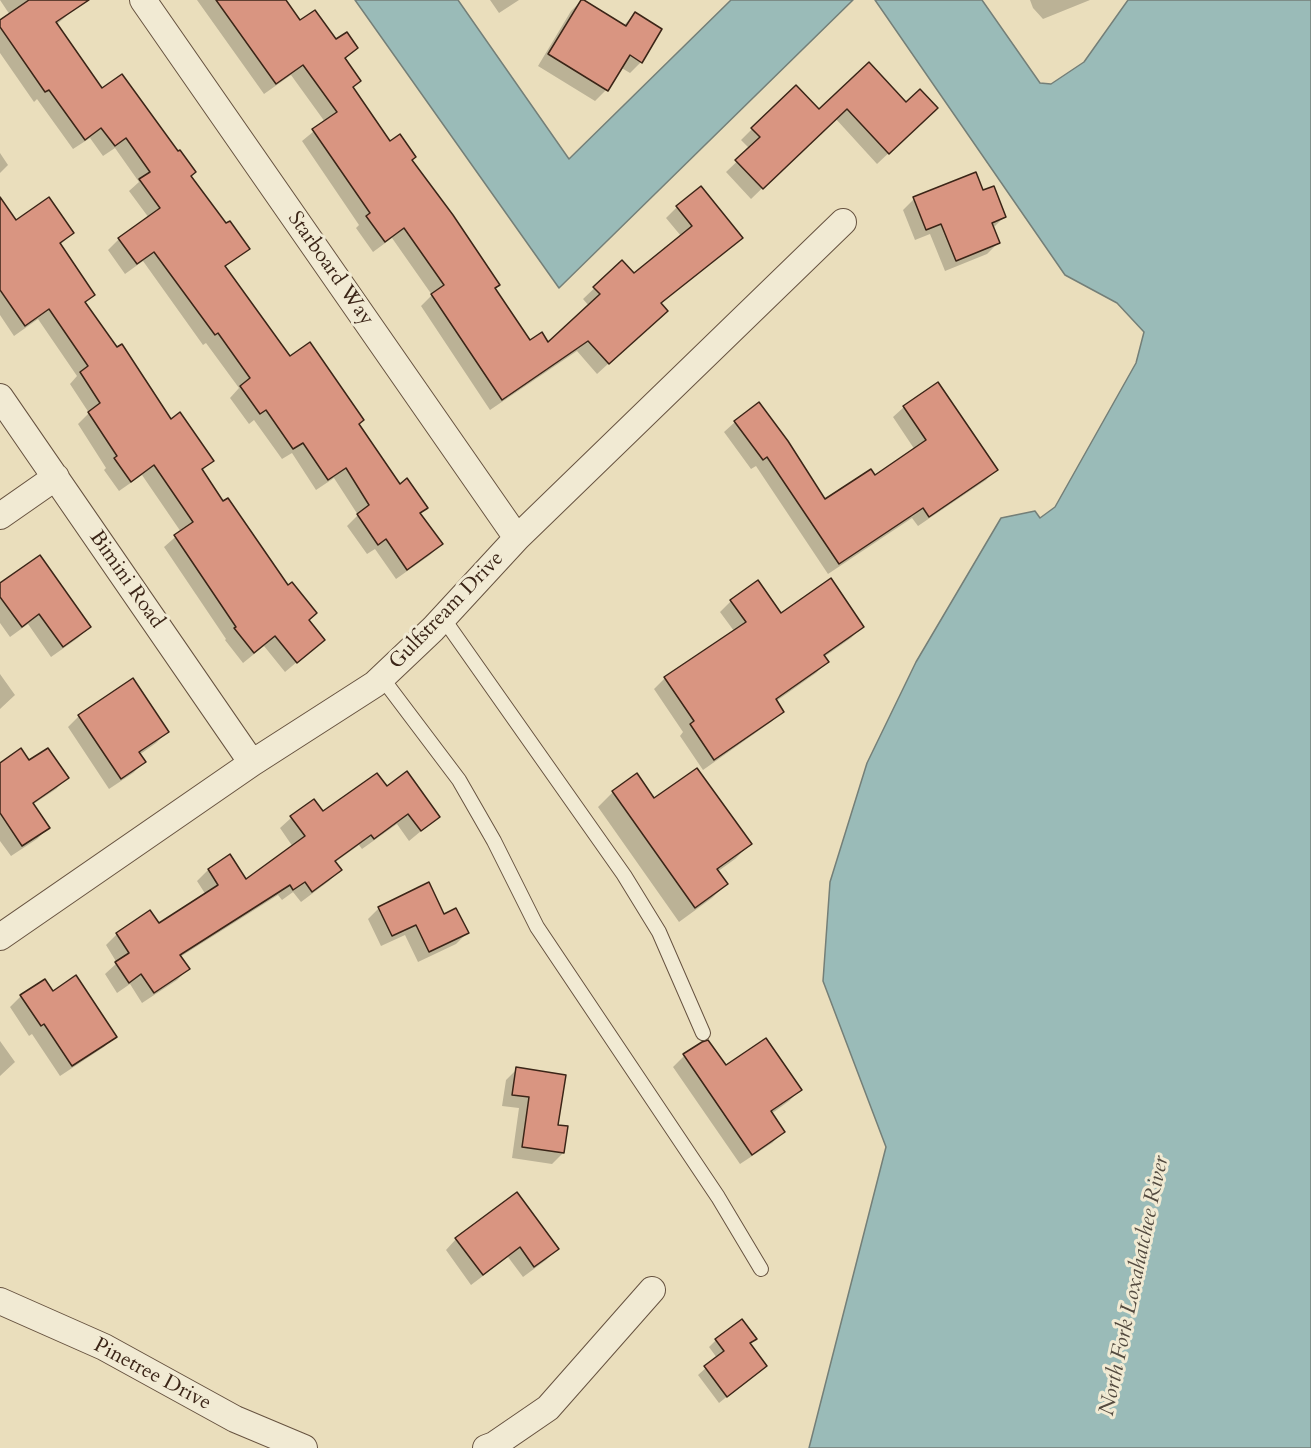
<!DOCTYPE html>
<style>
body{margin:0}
canvas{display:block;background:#eadebc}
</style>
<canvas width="1311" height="1448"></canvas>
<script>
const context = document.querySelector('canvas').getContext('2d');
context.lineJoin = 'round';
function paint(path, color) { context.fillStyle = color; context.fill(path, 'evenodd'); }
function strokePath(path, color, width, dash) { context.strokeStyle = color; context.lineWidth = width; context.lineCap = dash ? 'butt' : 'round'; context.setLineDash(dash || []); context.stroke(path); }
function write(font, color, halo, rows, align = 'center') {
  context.font = font + ' Cardo,serif'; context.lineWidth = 6; context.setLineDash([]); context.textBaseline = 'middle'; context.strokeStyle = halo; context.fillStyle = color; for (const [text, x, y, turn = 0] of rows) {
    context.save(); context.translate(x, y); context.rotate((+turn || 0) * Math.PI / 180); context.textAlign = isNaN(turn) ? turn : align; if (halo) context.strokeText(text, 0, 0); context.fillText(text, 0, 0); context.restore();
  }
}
const water = new Path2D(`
 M355,0H458L569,159L731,0H853L559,288Z
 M875,0H982L1040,83L1051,84L1084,62L1128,0H1311V1448H809L886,1147L823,981L830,882L867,763L916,662L1001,518L1035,511L1040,518L1055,507L1136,363L1144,332L1117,303L1065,275Z`);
const shadow = new Path2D(`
 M0,0H74L78,6L56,25L102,90L190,177L226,225L248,248L224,268L289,358L357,425L399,486L426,508L419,515L441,544L430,555L396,579L375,549L367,554L347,526L358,515L334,478L316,490L292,453L282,459L254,420L249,424L230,398L239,388L206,343L203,345L143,261L125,274L108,250L119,239L149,218L129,191L139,182L115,148L103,156L90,138L73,149L37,99L34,102L0,53V22L10,15Z
 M197,0H284L300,22L335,41L356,48L344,60L359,81L352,88L390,143L411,161L499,285L494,289L530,342L548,344L589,306L583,299L622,262L634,275L681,236L666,218L677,207L741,238L660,304L655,321L597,374L577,351L490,410L421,306L432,295L392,238L373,252L356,228L359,225L302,141L325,122L291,75L264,94Z
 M490,0H519L499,13Z
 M582,0L623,26L635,14L641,62L630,73L620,67L606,90L595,101L538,66L571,11Z
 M1030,0H1090L1043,19L1033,8Z
 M906,104L925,119L877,164L835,118L751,199L726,172L750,149L741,140L752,129L819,111Z
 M0,153L8,165L0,173Z
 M982,192L1004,217L993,228L998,243L987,254L945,271L930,234L915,240L903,210L914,199Z
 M0,199L15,222L72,233L60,245L94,295L85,303L171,421L212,461L202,471L323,640L285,672L264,646L243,663L225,640L226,639L164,547L181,532L142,475L119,491L104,470L106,468L78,424L89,413L70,384L77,376L38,319L14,336L0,315Z
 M904,407L996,469L986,480L918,526L912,518L828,574L756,466L751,469L724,432L735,422L824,501L875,477L915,450L893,417Z
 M0,585L89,627L78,638L51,657L28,624L10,637L0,623Z
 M731,601L780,615L862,627L851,638L824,657L827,662L816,673L775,702L782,711L771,722L703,770L680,736L683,732L654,689L665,678L734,631L720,612Z
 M0,674L15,695L0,709Z
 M132,680L167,732L156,743L139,755L144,762L133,773L109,789L68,727L79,716Z
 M28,762L67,778L56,789L32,805L48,828L37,839L11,856L0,841V765Z
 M637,775L654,800L750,844L735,859L717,872L726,884L712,898L679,922L598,807L612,793Z
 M386,789L438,817L409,841L397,824L362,849L359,845L334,863L340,870L329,881L301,902L293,892L282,900L278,895L180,957L188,969L177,980L142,1003L130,984L117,993L105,974L117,963L106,945L117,934L159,926L206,895L197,881L208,870L230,856L246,881L293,847L280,828L291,818L314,801L323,813Z
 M379,908L467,933L456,944L418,962L405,935L381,946L368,919Z
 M52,993L115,1036L104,1047L60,1076L32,1034L29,1036L10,1007L21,996Z
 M0,1041L15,1062L0,1076Z
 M702,1043L725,1067L800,1090L789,1101L771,1114L783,1132L772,1143L740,1164L673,1067L684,1056Z
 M517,1069L557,1127L563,1153L552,1164L512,1158L519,1108L502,1106L506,1080Z
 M456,1239L557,1249L546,1260L523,1277L508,1257L471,1285L446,1250Z
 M755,1338L749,1344L765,1366L719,1403L698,1375L717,1358L709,1347L716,1340Z`);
const building = new Path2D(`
 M29,0H89L56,22L102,88L122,74L178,151L180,150L196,172L191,176L226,223L230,221L250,249L225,266L290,356L310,342L364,420L359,424L400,484L407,478L428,508L420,513L443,544L407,570L386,539L378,545L357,514L369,505L346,468L328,480L303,443L293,449L266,410L260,414L240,386L250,378L218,333L215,335L154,252L137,264L118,238L160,208L139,179L150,172L126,138L115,146L101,128L85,140L49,90L45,92L0,27V20Z
 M216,0H286L300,20L315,10L336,39L347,32L358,48L345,58L361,81L353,87L390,141L400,134L416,157L412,160L453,215L500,285L495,288L530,340L542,332L548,342L600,294L593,287L622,260L634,273L692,226L676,206L701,186L743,238L661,303L668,311L609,364L588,341L502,400L431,294L444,285L404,228L385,242L366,216L370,213L312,129L337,112L303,65L276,84Z
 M581,0H584L626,26L635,12L662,29L642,63L630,55L608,91L548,54Z
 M869,62L906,102L920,89L938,108L889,154L847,109L763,189L735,160L760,137L751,128L796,85L819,109Z
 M976,172L983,190L994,186L1006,217L992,223L1000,243L956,261L941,224L926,230L913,197Z
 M0,197L16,220L49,197L74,233L60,243L95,295L85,302L117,347L122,344L171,419L180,412L214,461L202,469L223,501L228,498L288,585L292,582L317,613L309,620L325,640L297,663L275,636L254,653L234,628L236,627L174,535L193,522L154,465L131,482L114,458L117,456L88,412L100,403L80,372L88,366L49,309L25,326L0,290Z
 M938,382L998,470L929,517L923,508L839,564L767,457L763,460L734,421L759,402L788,441L825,499L871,469L875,475L926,440L903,406Z
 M40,555L91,627L63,647L39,614L22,627L0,597V583Z
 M831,578L864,627L824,655L829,662L776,699L784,712L714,760L690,724L694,721L664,677L746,622L730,600L758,580L781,613Z
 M133,678L169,732L139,752L146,762L121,779L78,715Z
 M21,748L29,760L48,748L69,778L33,803L50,828L22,846L0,813V763Z
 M697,768L752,844L717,869L728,884L695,908L612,791L637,773L654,798Z
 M407,771L440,817L421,831L408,814L374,839L371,835L335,861L342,870L312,892L305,882L293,890L290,885L180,955L190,969L154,993L141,974L129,983L115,962L129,953L116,933L150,910L159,923L218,885L208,869L230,854L246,879L305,836L290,816L314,799L323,811L377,773L387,786Z
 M429,882L444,914L456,908L469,933L429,952L416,925L392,936L378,907Z
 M76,975L117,1037L72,1066L44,1024L41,1026L20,995L45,979L53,991Z
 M766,1038L802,1090L771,1111L785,1132L752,1155L683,1054L702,1042L708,1040L726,1065Z
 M516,1067L566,1075L558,1125L568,1126L564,1153L522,1147L529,1097L512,1095Z
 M517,1192L559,1249L534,1267L520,1247L483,1275L455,1238Z
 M742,1319L757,1339L750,1343L767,1366L727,1397L704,1366L724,1351L715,1339Z`);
const service = new Path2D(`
 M443,618L624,875L659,932L703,1033
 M382,678L459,780L494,841L537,927L718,1197L761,1269`);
const minor = new Path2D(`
 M143,0L517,538
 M0,397L252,763
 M0,516L56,477
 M0,937L252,763L375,684L433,629L517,538L843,222
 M0,1301L104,1347L235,1419L304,1448
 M486,1448L494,1445L548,1408L652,1290`);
const streetNames = [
 ["Starboard Way",330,269,55],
 ["Bimini Road",126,580,55],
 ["Gulfstream Drive",447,611,-46],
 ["Pinetree Drive",152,1375,28]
];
const waterNames = [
 ["North Fork Loxahatchee River",1135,1286,-78]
];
paint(water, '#9abbb8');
strokePath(water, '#747f78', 1.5);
paint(shadow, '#0003');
paint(building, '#d99581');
strokePath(building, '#3b2517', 1.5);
strokePath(service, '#675340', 16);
strokePath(minor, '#675340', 28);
strokePath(service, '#f1ead3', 14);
strokePath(minor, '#f1ead3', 26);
write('21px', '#3b2517', '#f1ead3', streetNames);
write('italic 22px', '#534a3f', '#f1ead3', waterNames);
</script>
